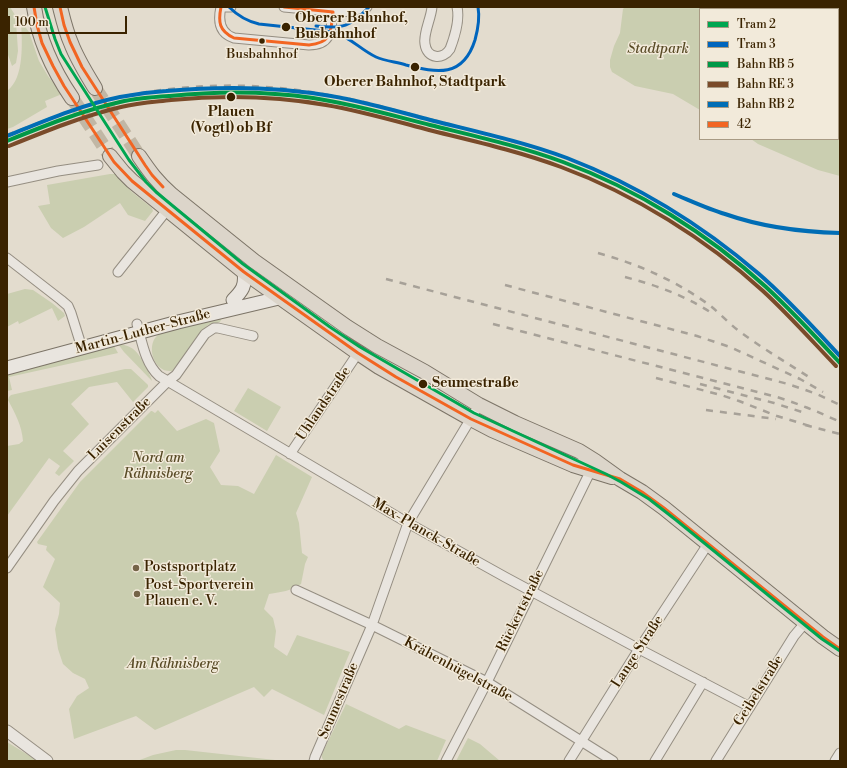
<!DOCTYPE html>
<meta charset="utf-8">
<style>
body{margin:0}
#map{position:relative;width:847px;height:768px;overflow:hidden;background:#e3dcce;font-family:"Libre Bodoni",serif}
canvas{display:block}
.frame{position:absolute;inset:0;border:8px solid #3a2300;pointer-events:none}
.legend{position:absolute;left:699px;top:8px;width:140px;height:132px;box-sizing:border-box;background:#f2eada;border:1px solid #a89a83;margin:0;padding:5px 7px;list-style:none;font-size:12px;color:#3a2300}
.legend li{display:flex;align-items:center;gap:8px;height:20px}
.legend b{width:20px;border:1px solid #a89a83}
.scale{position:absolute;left:8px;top:16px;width:119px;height:18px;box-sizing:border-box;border:2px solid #3a2300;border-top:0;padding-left:5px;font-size:12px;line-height:14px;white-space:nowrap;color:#3a2300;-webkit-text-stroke:3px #f2eada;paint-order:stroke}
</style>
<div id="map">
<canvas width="847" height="768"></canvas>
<div class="frame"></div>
<ul class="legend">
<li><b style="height:5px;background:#00a651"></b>Tram 2</li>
<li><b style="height:5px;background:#0065bd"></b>Tram 3</li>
<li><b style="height:5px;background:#009847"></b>Bahn RB 5</li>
<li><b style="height:5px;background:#7a4b2a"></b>Bahn RE 3</li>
<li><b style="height:5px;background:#006db5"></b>Bahn RB 2</li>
<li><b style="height:5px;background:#f26522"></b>42</li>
</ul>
<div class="scale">100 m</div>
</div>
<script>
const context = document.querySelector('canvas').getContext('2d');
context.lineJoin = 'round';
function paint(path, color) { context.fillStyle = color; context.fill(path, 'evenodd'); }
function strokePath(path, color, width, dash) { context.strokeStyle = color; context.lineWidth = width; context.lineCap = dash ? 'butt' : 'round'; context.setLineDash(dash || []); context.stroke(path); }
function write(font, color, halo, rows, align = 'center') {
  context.font = font + ' "Libre Bodoni",serif'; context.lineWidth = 3; context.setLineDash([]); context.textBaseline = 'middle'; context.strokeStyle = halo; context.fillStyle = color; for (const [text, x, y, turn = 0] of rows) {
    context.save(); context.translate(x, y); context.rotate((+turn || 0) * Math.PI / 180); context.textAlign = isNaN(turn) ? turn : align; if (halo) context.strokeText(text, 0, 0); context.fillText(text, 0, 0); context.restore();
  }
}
const green = new Path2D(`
 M7,7H10L15,15L16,22L18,51L16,63L12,66L7,52Z
 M625,7H840V176L818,170L758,144L751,139H838V9H700V110L673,94L635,86L612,72L610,67V60L614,46L620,33L623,9Z
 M21,21L29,32L39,61L48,76L62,94L45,101L47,107L13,127L7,129V91C25,78 22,41 21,21Z
 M110,174H115L132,192L152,208L153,211L145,221L128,215L120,203L84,227L63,238L51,228L38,206L50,204L47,185Z
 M25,289L33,290L52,303L64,313L65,316L58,321L52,308L19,324L18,321L7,327V294Z
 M223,316L220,322L208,325L172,371C155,373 147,350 155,338C157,336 160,333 162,331Z
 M118,344C134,345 139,354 146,367C148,372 151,376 152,381L124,352Z
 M114,346L118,353L9,377L12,390L7,391V374Z
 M125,369H131L146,383L148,385V387L133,402L117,382L89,387L71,404L89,424L63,451L74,461L59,476L55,473L60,466L49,458L7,516V446L19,444L23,441C22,426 15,413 8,400L9,397L11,395Z
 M248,388L281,407L267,431L234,411Z
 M158,410L177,431L206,419L214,423L220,451L210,467L221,485L238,486L254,494L276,455L312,477L296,513L299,523L302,553L308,557L305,564L301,584C290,591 282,592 269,594L264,609L273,618L276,631L274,647L287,656L297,635L350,652L324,715L272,689L264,697L254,687L233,696L155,730L136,716L74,739L69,709L77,696L89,688L85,679L73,673L63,664L58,649L55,629L59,614L60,603L43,587L55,559L46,550L47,546L38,544L37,542L80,482L151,411H152L155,413Z
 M346,704L399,729L406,725L446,740L437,761H324L322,758V754Z
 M468,738L480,744L500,761H456Z
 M7,742L38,761H7Z
 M176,750H185L284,761H137L153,755Z`);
const stream = new Path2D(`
 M767,9L771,7`);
const primaryTunnel = new Path2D(`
 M95,88L139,156
 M72,98L110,156`);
const minor = new Path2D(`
 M221,7C218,20 219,33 234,38L309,45C332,45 331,29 333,12
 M224,7H231
 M284,7L339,12L352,11L367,7
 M432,7C431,19 423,33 425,44C427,59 443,60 450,49C455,36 460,20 457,7
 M710,7L711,9
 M838,98L840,99
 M7,182L58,171L98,165
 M7,258L61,300L68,306L71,313L82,348
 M118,272L167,210
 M137,324C142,342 145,363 159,376L408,523L505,577L639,649L750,707
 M290,454L358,353
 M7,568L54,501L78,471L168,381L176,375L205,334L214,328H218L253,336
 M296,590L372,625L487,682L613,761
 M314,761L315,757L372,625L408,523L479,405
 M446,761L487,682L593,466
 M569,761L639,649L708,544
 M655,761L703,682
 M716,761L794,636L805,623
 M835,761L840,753`);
const tertiary = new Path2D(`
 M7,731L47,761`);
const secondary = new Path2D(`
 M233,300C242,291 246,286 244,272
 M7,368L178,322L279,298`);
const primary = new Path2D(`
 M34,7C39,41 53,70 72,98
 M60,7C63,19 66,32 71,43C77,59 86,73 95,88
 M110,156L123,172L132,181L244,272L358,353L379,367L471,419L492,430L573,465L612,477
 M139,156C150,172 157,182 172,195L254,261L347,327L377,346L425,372L479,405L515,423L579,451L595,461L620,479L642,492L664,508L823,637L840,649`);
const rail = new Path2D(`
 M7,135C49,119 92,101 136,94C196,83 258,83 317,93C347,97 377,105 406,113C451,124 495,137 540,149
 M598,253C638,264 674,280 708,304C720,313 730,325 743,334C765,350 789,364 812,379
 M625,277C655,285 684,295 710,312
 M386,279L788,384L817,394L840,405
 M505,285L697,336L730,347L800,379L823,392
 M493,324L777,397C799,404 819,412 840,422
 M656,378L721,395L739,401L777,416L810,426
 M700,384L774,403L802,412
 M706,410L776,419
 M805,425L840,434`);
const bus1 = new Path2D(`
 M34,7L37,25L42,43L53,66L64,86L114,162L132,181L244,272L358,353L396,377L471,419L573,465L620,479L642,492L664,508L823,637L840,649
 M60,7L64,25L70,42L82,67L145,165L152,175L163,187
 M221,7C218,22 219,31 234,38L309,45C332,43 331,31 333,12
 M284,7L333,12`);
const rail1 = new Path2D(`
 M7,141C44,126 81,111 120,102C137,98 154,97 170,96C218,91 266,91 313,98C353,104 391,115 430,125C474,136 520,146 563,162C637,189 708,234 766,287C792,311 816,337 840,363`);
const rail2 = new Path2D(`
 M9,146C46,131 83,116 121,107C138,103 154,102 171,100C223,95 275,96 326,105C361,111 395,121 429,130C473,141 518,151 561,167C634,194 706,239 763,291C789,315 812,341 836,366`);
const rail3 = new Path2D(`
 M7,136C44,121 81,105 120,97C135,94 150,92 166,91C222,86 275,86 331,96C366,102 400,112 434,121C478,132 524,142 567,158C637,185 702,225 759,274C788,299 814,328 840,356
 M674,194C691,201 708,209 725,214C762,227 801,232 840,233`);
const tram1 = new Path2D(`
 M45,7L55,39L61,54L129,160L146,182L156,192L243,264L330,327L360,347L474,413L606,474L621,482L649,499L676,520L822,639L840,651`);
const tram2 = new Path2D(`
 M229,7C238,16 246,21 259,24L334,32C350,37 361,50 376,57C385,61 396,62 406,65C437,73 463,78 475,40C478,29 480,18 478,7
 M316,26C343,29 350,27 369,7`);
const markers = [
 [286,27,5,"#3a2300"],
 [262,41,3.5,"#3a2300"],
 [415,67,5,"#3a2300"],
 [231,97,5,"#3a2300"],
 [423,384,5,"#3a2300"],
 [136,568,4,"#756448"],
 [137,594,4,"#756448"]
];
const busNames = [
 ["Busbahnhof",262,55]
];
const stopNames = [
 ["Oberer Bahnhof,",295,19],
 ["Busbahnhof",295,35],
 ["Oberer Bahnhof, Stadtpark",415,83,"center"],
 ["Plauen",231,113,"center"],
 ["(Vogtl) ob Bf",231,129,"center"],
 ["Seumestraße",432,384]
];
const parkNames = [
 ["Stadtpark",658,50],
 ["Nord am",158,459],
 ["Rähnisberg",158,475],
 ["Am Rähnisberg",173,665]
];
const streetNames = [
 ["Martin-Luther-Straße",143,332,-15],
 ["Uhlandstraße",324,404,-56],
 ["Luisenstraße",120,429,-45],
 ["Max-Planck-Straße",426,533,30],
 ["Rückertstraße",521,611,-64],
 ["Lange Straße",638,652,-57],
 ["Krähenhügelstraße",458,670,28],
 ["Geibelstraße",759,691,-58],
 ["Seumestraße",339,701,-67]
];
const poiNames = [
 ["Postsportplatz",144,568],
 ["Post-Sportverein",145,586],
 ["Plauen e. V.",145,602]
];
paint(green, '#caceb0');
strokePath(stream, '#afc6c0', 2.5);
strokePath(primaryTunnel, '#c1b7a5', 14, [14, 7]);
strokePath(minor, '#958e82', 11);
strokePath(tertiary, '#958e82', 13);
strokePath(secondary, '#7c7467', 15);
strokePath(primary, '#7c7467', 16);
strokePath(minor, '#e9e5df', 9);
strokePath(tertiary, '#e9e5df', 11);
strokePath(secondary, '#e9e5df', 13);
strokePath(primary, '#dcd5ca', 14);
strokePath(rail, '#a7a198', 2.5, [7, 7]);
strokePath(bus1, '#f26522', 3);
strokePath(rail1, '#009847', 4);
strokePath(rail2, '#7a4b2a', 4);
strokePath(rail3, '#006db5', 4);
strokePath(tram1, '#00a651', 3);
strokePath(tram2, '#0065bd', 3);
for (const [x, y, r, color] of markers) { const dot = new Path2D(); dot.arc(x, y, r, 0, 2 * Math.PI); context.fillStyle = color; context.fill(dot); strokePath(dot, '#f2eada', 1.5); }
write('13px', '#3a2300', '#f2eada', busNames);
write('bold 14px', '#3a2300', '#f2eada', stopNames, 'left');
write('italic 14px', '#594b26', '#f2eada', parkNames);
write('14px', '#3a2300', '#f2eada', streetNames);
write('14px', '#3a2300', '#f2eada', poiNames, 'left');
</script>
